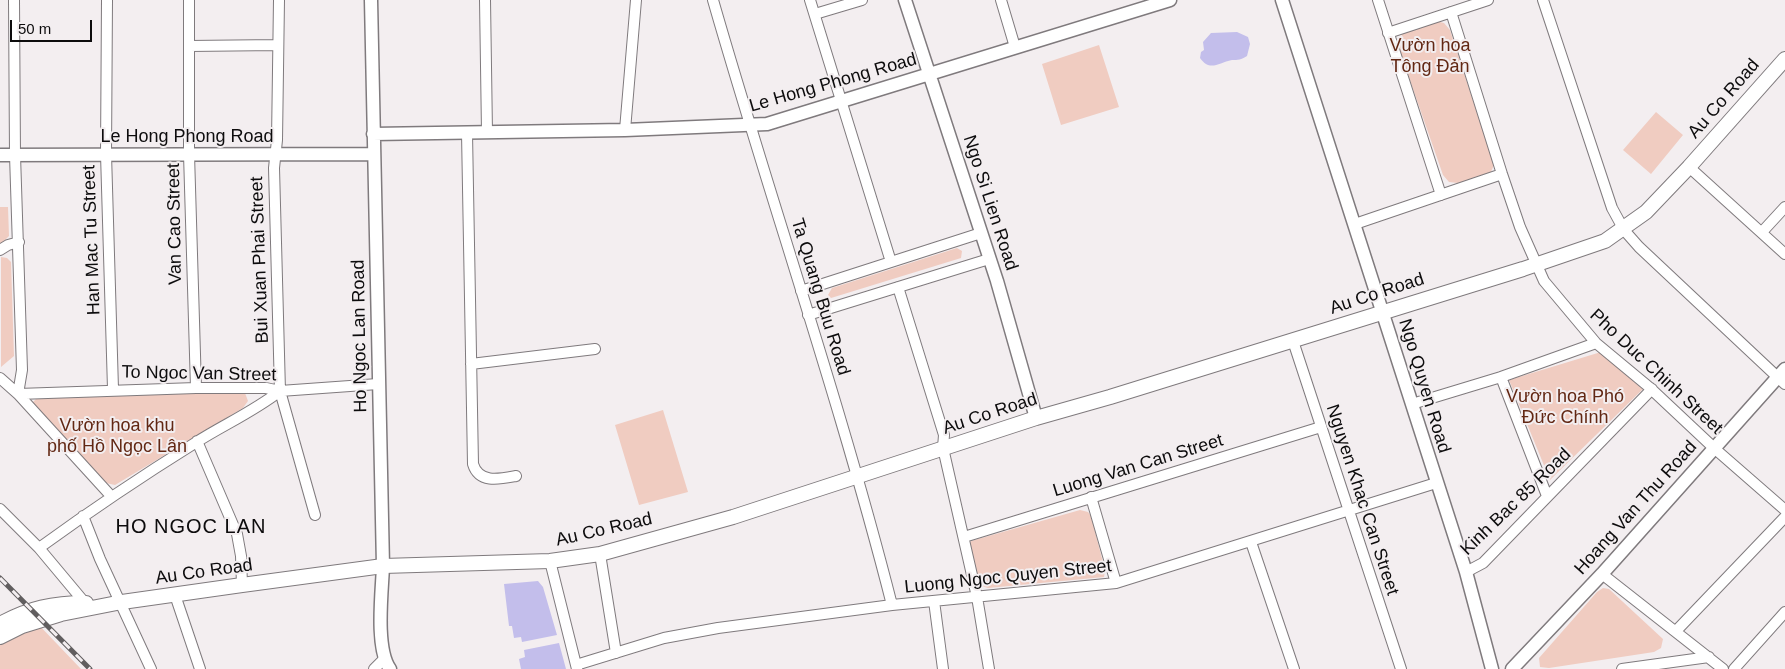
<!DOCTYPE html>
<meta charset="utf-8">
<style>
body{margin:0}
#map{position:relative;width:1785px;height:669px;overflow:hidden;background:#f3eef0;font-family:Helvetica,sans-serif}
canvas{display:block}
.scale{position:absolute;left:10px;top:20px;width:82px;height:22px;box-sizing:border-box;border:2px solid #0d0c0d;border-top:0;padding-left:6px;font-size:15px;line-height:18px;white-space:nowrap;color:#0d0c0d;-webkit-text-stroke:4px #f3eef0;paint-order:stroke}
</style>
<div id="map">
<canvas width="1785" height="669"></canvas>
<div class="scale">50 m</div>
</div>
<script>
const context = document.querySelector('canvas').getContext('2d');
context.lineJoin = 'round';
function paint(path, color) { context.fillStyle = color; context.fill(path, 'evenodd'); }
function strokePath(path, color, width, dash) { context.strokeStyle = color; context.lineWidth = width; context.lineCap = dash ? 'butt' : 'round'; context.setLineDash(dash || []); context.stroke(path); }
function write(font, color, halo, rows, align = 'center') {
  context.font = font + ' Helvetica,sans-serif'; context.lineWidth = 4; context.setLineDash([]); context.textBaseline = 'middle'; context.strokeStyle = halo; context.fillStyle = color; for (const [text, x, y, turn = 0] of rows) {
    context.save(); context.translate(x, y); context.rotate((+turn || 0) * Math.PI / 180); context.textAlign = isNaN(turn) ? turn : align; if (halo) context.strokeText(text, 0, 0); context.fillText(text, 0, 0); context.restore();
  }
}
const green = new Path2D(`
 M1436,21L1444,23L1450,30L1494,165L1490,174L1458,183L1449,182L1443,175L1398,46L1403,32Z
 M1099,45L1119,107L1061,125L1042,64Z
 M1656,112L1683,135L1651,174L1623,150Z
 M0,207H8L9,236L0,245Z
 M957,248L962,251L961,258L831,298L828,295L832,288Z
 M1,257L7,258L11,262L14,356L1,367Z
 M1601,352L1643,389L1550,480L1509,380Z
 M245,393L248,401L243,408L115,485L106,483L32,403L36,399L54,395Z
 M663,410L688,492L639,505L615,425Z
 M1080,510L1088,512L1091,516L1105,570L1104,577L988,588L978,585L969,544L971,541Z
 M1603,588L1609,589L1663,639L1661,648L1654,652L1549,668L1540,667L1539,658L1597,592Z
 M37,623L81,669H0V641Z`);
const water = new Path2D(`
 M1237,32L1248,37L1250,44L1247,56C1241,60 1238,60 1232,60C1218,63 1210,72 1200,58L1201,52L1204,50L1203,42L1211,33Z
 M538,581L543,587L557,635L522,642L521,637L514,638L512,626H509L504,584Z
 M559,643L566,669H521L519,659L525,657L524,650Z`);
const minor = new Path2D(`
 M14,0L15,155L22,370L18,394L196,388H266L280,391L378,384
 M107,0L106,154L113,389
 M189,0V154L196,388
 M279,0L277,140L274,168L280,391L315,515
 M485,0L487,132
 M713,0C771,202 840,401 892,605
 M810,0L891,262
 M1001,0L1015,47
 M1378,0L1441,195
 M1543,0L1612,208L1624,230L1639,247L1785,384
 M1451,12L1502,174L1520,227L1544,281L1596,343L1649,387L1714,448L1785,510
 M815,14L862,0
 M1388,33L1488,0
 M189,46L278,45
 M625,130L636,0
 M467,133L473,464C479,484 500,479 516,476
 M1689,167L1785,254
 M1355,224L1502,174
 M1762,232L1785,207
 M0,250L8,245L19,242
 M898,287L944,435L943,448L977,597L989,669
 M801,291L981,233
 M808,315L989,259
 M1293,341L1401,669
 M471,364L595,349
 M1501,377L1547,496
 M0,378L18,394L111,496
 M1412,404L1501,377L1596,343
 M197,441L237,534L241,556L242,585
 M1091,497L1116,583
 M0,509L39,548L85,603
 M83,516L100,559L151,669
 M964,537L1321,427
 M1251,542L1294,669
 M39,548C90,511 142,476 195,443C223,425 253,412 280,391
 M600,554L616,653
 M550,561L577,669
 M1466,572L1483,563L1652,389
 M1602,574L1723,669
 M175,595L200,669
 M934,601L943,669
 M1676,631L1785,517
 M576,665L664,638L718,628L892,605L1116,583L1436,483
 M374,669L384,659
 M1622,669L1709,657
 M1734,669L1785,612`);
const tertiary = new Path2D(`
 M371,0L383,566C382,592 375,648 390,669
 M905,0L997,281L1036,418
 M1282,0L1466,572L1492,669
 M373,134L625,130L767,124L1170,0
 M0,155L373,154
 M1512,669L1602,574L1785,369`);
const secondary = new Path2D(`
 M0,624C29,608 53,603 86,603
 M0,637L22,626L61,614L122,602L242,585L383,566L550,561L600,554L733,517L1036,418L1110,397L1523,269L1605,241L1646,212L1689,167L1785,59`);
const rail = new Path2D(`
 M0,578L90,669`);
const parkNames = [
 ["Vườn hoa",1430,46],
 ["Tông Đản",1430,67],
 ["Vườn hoa Phó",1565,397],
 ["Đức Chính",1565,418],
 ["Vườn hoa khu",117,426],
 ["phố Hồ Ngọc Lân",117,447]
];
const streetNames = [
 ["Le Hong Phong Road",833,83,-16],
 ["Au Co Road",1724,99,-49],
 ["Le Hong Phong Road",187,137],
 ["Ngo Si Lien Road",990,203,72],
 ["Van Cao Street",175,224,-91],
 ["Han Mac Tu Street",92,240,-92],
 ["Bui Xuan Phai Street",260,260,-92],
 ["Au Co Road",1377,294,-18],
 ["Ta Quang Buu Road",820,297,73],
 ["Ho Ngoc Lan Road",360,336,-91],
 ["Pho Duc Chinh Street",1656,372,43],
 ["To Ngoc Van Street",199,374,1],
 ["Ngo Quyen Road",1424,386,73],
 ["Au Co Road",990,414,-18],
 ["Luong Van Can Street",1138,466,-17],
 ["Nguyen Khac Can Street",1362,500,72],
 ["Kinh Bac 85 Road",1516,502,-44],
 ["Hoang Van Thu Road",1636,508,-48],
 ["Au Co Road",604,530,-13],
 ["Au Co Road",204,572,-8],
 ["Luong Ngoc Quyen Street",1008,577,-6]
];
const quarterNames = [
 ["HO NGOC LAN",191,527]
];
paint(green, '#f0ccc1');
paint(water, '#c3beeb');
strokePath(minor, '#7f7a7d', 12);
strokePath(tertiary, '#7f7a7d', 15);
strokePath(secondary, '#7f7a7d', 16);
strokePath(minor, '#fff', 10);
strokePath(tertiary, '#fff', 12);
strokePath(secondary, '#fff', 14);
strokePath(rail, '#615e5f', 5);
strokePath(rail, '#f3eef0', 3, [9]);
write('18px', '#622713', '#f3eef0', parkNames);
write('18px', '#0d0c0d', '#f3eef0', streetNames);
context.letterSpacing = '1px';
write('20px', '#0d0c0d', '#f3eef0', quarterNames);
context.letterSpacing = '0px';
</script>
